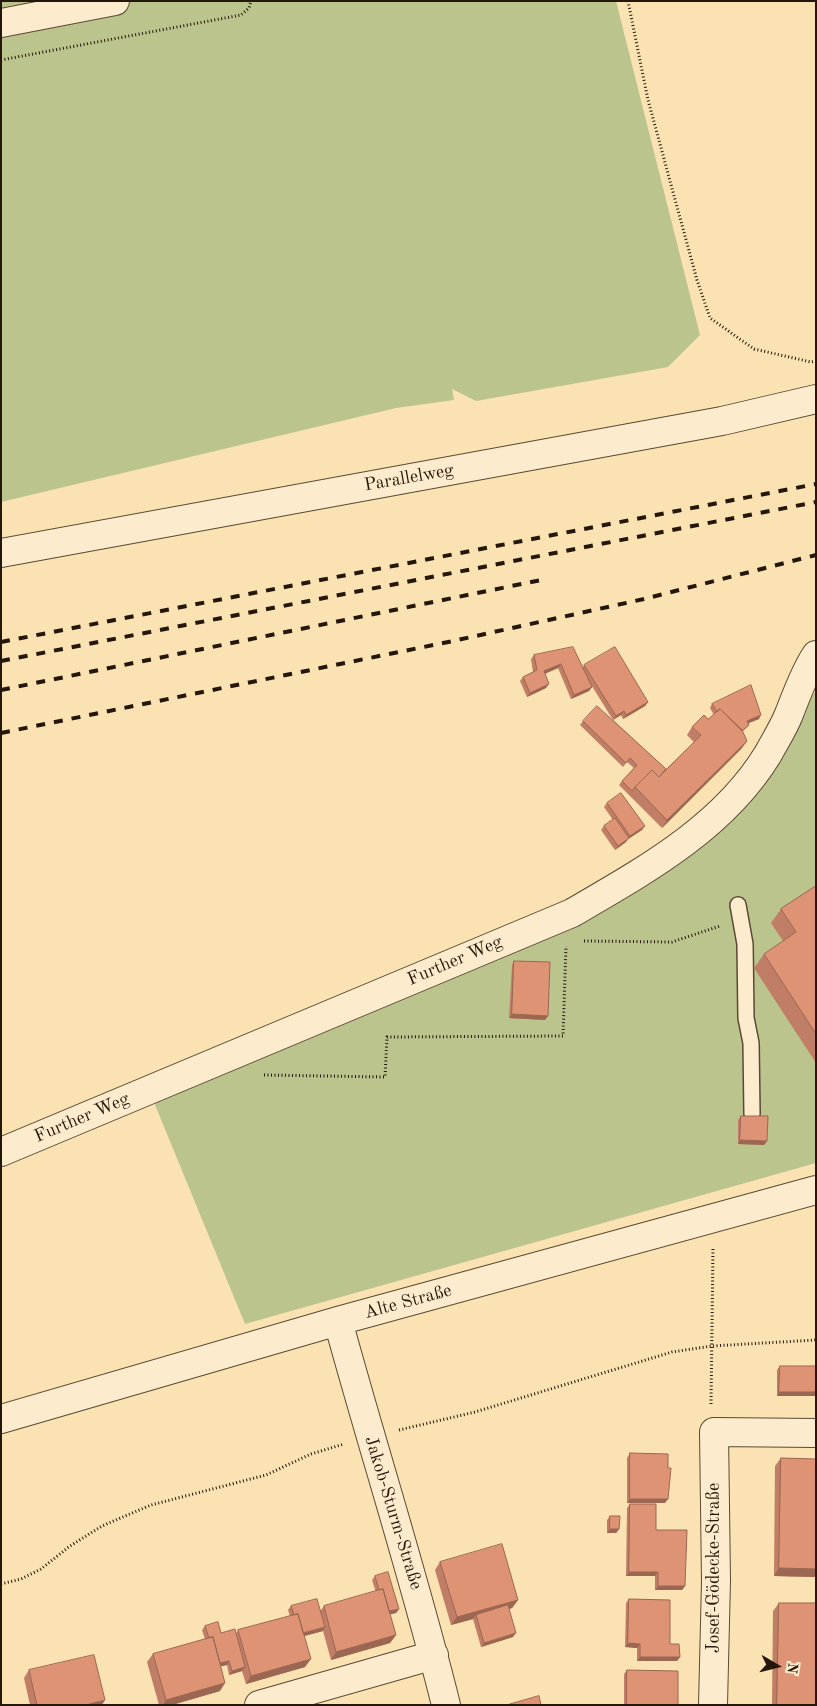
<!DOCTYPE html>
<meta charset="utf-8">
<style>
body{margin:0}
#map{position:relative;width:817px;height:1706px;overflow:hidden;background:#fae2b2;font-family:"Old Standard TT",serif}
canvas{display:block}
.frame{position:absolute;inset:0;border:2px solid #241609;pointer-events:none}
.north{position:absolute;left:752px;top:1641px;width:50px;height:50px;-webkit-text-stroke:4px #fceccd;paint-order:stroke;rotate:98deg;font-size:14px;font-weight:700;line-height:20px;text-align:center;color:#241609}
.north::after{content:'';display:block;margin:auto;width:18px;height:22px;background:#241609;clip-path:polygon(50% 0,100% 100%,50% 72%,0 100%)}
</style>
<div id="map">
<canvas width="817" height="1706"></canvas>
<div class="frame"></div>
<div class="north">N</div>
</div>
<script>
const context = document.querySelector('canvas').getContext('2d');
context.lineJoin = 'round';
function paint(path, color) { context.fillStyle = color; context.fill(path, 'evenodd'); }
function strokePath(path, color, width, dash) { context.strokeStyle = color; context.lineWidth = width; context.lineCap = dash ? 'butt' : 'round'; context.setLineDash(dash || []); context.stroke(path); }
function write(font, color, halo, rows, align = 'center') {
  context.font = font + ' "Old Standard TT",serif'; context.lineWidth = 4; context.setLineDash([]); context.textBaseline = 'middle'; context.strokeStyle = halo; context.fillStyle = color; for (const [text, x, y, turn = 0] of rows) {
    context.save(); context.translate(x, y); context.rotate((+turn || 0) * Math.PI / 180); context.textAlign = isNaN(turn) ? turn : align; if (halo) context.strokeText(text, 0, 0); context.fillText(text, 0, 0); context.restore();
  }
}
const green = new Path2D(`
 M1,1H616L700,335L668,367L476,401L452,389L454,400L396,408L1,502Z
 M816,691V1163L245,1324L151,1095L670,864Z`);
const path = new Path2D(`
 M628,1L648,100L697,280L710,318L754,349L811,362L816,361
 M1,60L241,15L249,8L251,1
 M584,941L672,942L720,926
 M264,1075L385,1077L387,1037L563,1036L566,946
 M711,1404L713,1247
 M399,1430L475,1412L672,1352L712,1346L816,1340
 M1,1584L21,1579L41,1569L70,1546L102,1526L151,1505L266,1475L311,1454L344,1444`);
const lane = new Path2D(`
 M738,905L745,944L746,1018L751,1043L752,1114`);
const street = new Path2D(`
 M1,23L115,1
 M1,553L722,421L816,399
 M1,1152L572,913C644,871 723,828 768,754C775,741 784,727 789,714C797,694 804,673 816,655
 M338,1321C373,1449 414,1576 446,1705
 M1,1419L338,1321L816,1190
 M259,1705L434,1655
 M713,1705L716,1581L714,1432L816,1433`);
const rail = new Path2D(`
 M1,642L816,484
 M1,661L816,502
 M1,690L546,579
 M1,733L453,641L644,599L816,555`);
const wall = new Path2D(`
 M534,655L583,667L584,665L648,702L645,706L623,719L621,715L613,720L666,769L694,742L687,735L692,727L708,719L714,715L710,708L712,704L759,719L748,723L749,725L742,732L747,741L741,749L662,828L619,785L622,781L634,768L627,762L623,767L580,725L583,721L613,720L590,683L592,687L589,691L571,699L558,668L545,674L546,688L527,697L520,681L523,677L533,672L531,659Z
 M607,803L642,830L627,839L626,842L615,850L601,830L604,826L613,820L604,807Z
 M816,886V1063L754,968L764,954L783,941L771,923L781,909Z
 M514,961L548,1016L545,1020L509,1018L512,965Z
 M741,1116L767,1141L764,1145L738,1144V1120Z
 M780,1366H816V1396H777V1370Z
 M630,1453L665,1503H627V1458Z
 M781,1458L816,1459V1577L774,1576L775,1466Z
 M630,1504L656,1530L685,1586L682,1590H655V1576H626L627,1508Z
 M610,1516L619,1529L616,1533H607V1520Z
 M440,1562L518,1600L512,1608L509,1609L513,1637L481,1647L473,1619L451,1625L435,1570Z
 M375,1576L399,1609L396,1613L390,1614L396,1635L390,1643L331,1660L323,1631L304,1636L305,1667L246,1684L242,1671L229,1675L227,1665L221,1666L220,1691L172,1705H159L147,1662L153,1654L205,1639L202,1630L205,1626L221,1633L236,1634L238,1630L290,1616L288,1610L291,1606L321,1610L324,1606L376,1592L372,1580Z
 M629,1599L670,1644L680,1657L677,1661H637V1648L625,1647L626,1603Z
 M779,1603L816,1705H772L773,1611Z
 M29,1670L102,1705H30L24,1678Z
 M627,1670L678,1705H624V1674Z`);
const shadedWall = new Path2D(`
 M561,664L558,668L541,675L544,671Z
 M549,684L546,688L527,697L530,693Z
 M592,687L589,691L571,699L574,695Z
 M648,702L645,706L623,719L626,715Z
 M624,711L621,715L613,720L616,716Z
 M761,715L759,719L744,725L747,721Z
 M747,741L741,749L662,828L667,820Z
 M645,826L642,830L627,840L630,836Z
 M629,838L626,842L615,850L618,846Z
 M512,1014L548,1016L545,1020L509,1018Z
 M740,1140L767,1141L764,1145L738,1144Z
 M779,1392H816V1396H777Z
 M630,1499H668L665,1503H627Z
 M610,1529H619L616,1533H607Z
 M779,1568L816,1569V1577L774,1576Z
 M629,1572H658L655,1576H626Z
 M658,1586H685L682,1590H655Z
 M518,1600L512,1608L476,1618V1615L473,1619L451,1625L457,1617Z
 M399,1609L396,1613L383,1616L386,1612Z
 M325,1627L323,1631L297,1638L300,1634Z
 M516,1633L513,1637L481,1647L484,1643Z
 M396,1635L390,1643L331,1660L336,1652Z
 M628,1643L640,1644L637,1648L625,1647Z
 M640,1657H680L677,1661H637Z
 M311,1659L305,1667L246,1684L251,1676Z
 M229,1661L227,1665L214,1668L216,1664Z
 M245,1667L242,1671L229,1675L232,1671Z
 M225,1683L220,1691L172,1705H163L166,1700Z
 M105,1700L102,1705H86Z`);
const building = new Path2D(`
 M573,647L592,687L574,695L561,664L544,671L549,684L530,693L523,677L537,670L534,655Z
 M615,647L648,702L626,715L624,711L616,716L584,665Z
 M751,685L761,715L747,721L749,725L742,731L720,709L717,712L712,704Z
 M597,706L666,769L659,777L652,770L635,787L632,791L622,781L637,765L630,758L626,763L583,721Z
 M720,709L742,730L747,741L667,820L635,787L652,770L659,777L701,735L692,727L704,715L708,719Z
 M621,793L645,826L630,836L607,803Z
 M615,818L629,838L618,846L604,826Z
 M816,886V1034L764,954L796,932L781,909Z
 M514,961L550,962L548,1016L512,1014Z
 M741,1116H768L767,1141L740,1140Z
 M780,1366H816V1392H779Z
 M630,1453L668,1454V1468H671L668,1499H630Z
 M781,1458L816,1459V1569L779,1568Z
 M630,1504H656V1530H687L685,1586H658V1572H629Z
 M610,1516H620L619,1529H610Z
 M502,1544L518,1600L457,1617L440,1562Z
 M388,1572L399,1609L389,1611L383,1589L379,1590L375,1576Z
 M383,1589L396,1635L336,1652L324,1606Z
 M317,1599L325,1627L303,1633L298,1614L294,1615L291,1606Z
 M629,1599L670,1600V1644H679L680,1657H640V1644L628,1643Z
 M779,1603H816V1705H777Z
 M508,1605L516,1633L484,1643L476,1615Z
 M298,1614L311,1659L251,1676L238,1630Z
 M218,1622L221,1633L235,1629L245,1667L232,1671L229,1661L220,1663L213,1637L209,1638L205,1626Z
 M213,1637L225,1683L166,1700L153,1654Z
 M94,1655L105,1700L86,1705H37L29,1670Z
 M627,1670L678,1671V1705H627Z
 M539,1696L541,1705H507Z`);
const streetNames = [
 ["Parallelweg",409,478,-10],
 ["Further Weg",455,961,-23],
 ["Further Weg",82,1118,-23],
 ["Alte Straße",408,1302,-15],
 ["Jakob-Sturm-Straße",393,1513,73],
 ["Josef-Gödecke-Straße",714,1568,-90]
];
paint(green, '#bcc48e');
strokePath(lane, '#5a4933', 18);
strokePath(street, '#5a4933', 30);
strokePath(path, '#241609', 3, [1, 2.5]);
strokePath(lane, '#fceccd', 15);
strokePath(street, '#fceccd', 28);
strokePath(rail, '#241609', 4, [9, 9]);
paint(wall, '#bf7e65');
paint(shadedWall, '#9b6752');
paint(building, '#de9375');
strokePath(building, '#9b6752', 1);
write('18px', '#241609', '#fceccd', streetNames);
</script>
